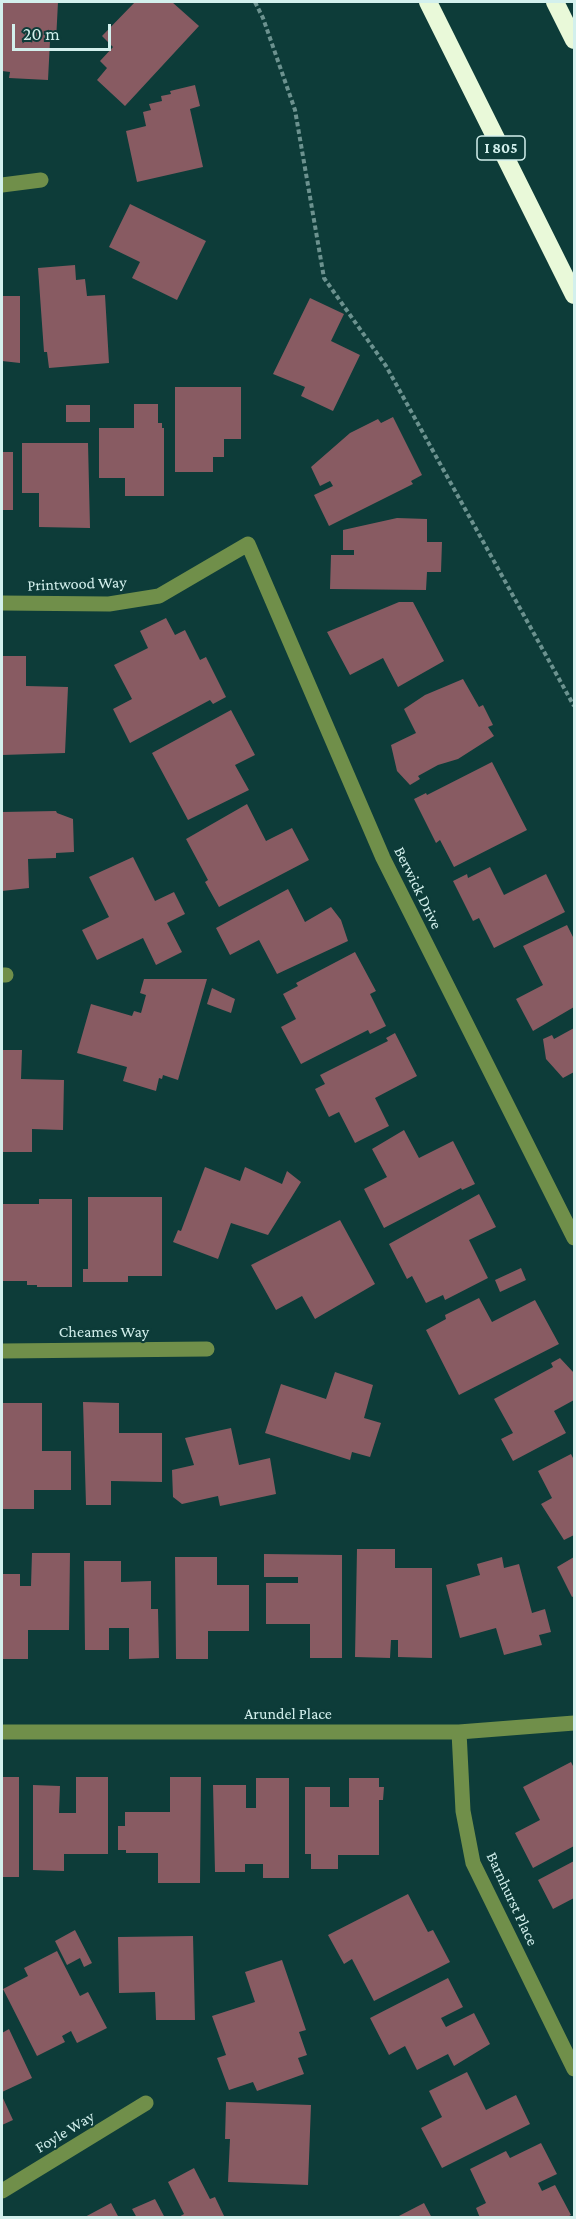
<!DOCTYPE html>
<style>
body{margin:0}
#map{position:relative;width:576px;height:2219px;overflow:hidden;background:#0d3c39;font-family:"Crimson Pro",serif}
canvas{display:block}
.frame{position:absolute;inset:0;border:3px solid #d3f0ed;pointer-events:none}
.scale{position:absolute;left:12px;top:24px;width:99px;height:27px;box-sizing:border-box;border:3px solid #d3f0ed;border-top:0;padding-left:8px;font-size:18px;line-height:21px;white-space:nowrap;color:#d3f0ed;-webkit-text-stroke:4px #0d3c39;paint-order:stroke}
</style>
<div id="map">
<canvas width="576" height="2219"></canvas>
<div class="frame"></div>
<div class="scale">20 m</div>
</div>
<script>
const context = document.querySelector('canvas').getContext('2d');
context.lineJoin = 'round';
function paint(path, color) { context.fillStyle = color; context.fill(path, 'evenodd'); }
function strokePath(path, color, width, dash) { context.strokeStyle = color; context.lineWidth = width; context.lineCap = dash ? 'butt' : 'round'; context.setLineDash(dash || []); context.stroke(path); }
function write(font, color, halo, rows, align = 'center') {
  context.font = font + ' "Crimson Pro",serif'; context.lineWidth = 4.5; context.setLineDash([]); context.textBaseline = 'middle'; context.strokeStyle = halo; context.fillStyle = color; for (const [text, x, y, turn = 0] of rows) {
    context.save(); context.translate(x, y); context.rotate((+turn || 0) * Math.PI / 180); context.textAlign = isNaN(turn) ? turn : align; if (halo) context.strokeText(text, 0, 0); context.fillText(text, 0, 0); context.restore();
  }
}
const building = new Path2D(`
 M2,2H58L56,41H50L48,80L9,78L10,72L2,71Z
 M135,2H172L199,26L125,106L97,80L107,68L100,61L113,47L102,36Z
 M195,85L200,106L190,109L203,167L137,182L126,131L146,126L143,112L151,110L149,104L162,101L161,96L171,94L170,91Z
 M130,204L206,241L177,300L132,278L140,262L109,247Z
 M75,265L76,280L85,279L87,296L105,295L109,363L49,368L47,352H44L38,268Z
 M2,296H20V363L2,361Z
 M310,298L344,314L331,341L360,355L333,411L301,396L305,387L273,374Z
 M175,387H241V439H224V457H213V472H175Z
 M134,404H158V423H162V428H164V496H125V478H99V428H134Z
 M66,405H90V422H66Z
 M393,417L422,475L411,481L413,484L329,526L314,495L333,486L330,481L320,486L311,467L350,433L378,419L381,423Z
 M22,443H88L90,528L39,527V493H22Z
 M2,452H13V510H2Z
 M397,518L427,519V542H442L441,572H427L426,590L330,589L331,555H354V550H343V530Z
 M399,602H413L444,661L398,687L383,658L350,675L327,632Z
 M166,618L175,635L185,630L200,660L206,657L226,697L213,704L210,700L130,743L113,709L132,699L114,665L148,648L140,631Z
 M2,656H26V686L68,687L65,753L2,755Z
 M463,679L479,707L483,705L493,725L488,727L494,736L458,759L438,765L418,776L420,779L410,785L397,771L391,745L416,733L404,709L425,695Z
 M231,710L255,755L235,765L249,790L188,820L152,753Z
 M492,762L527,830L454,867L440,840L436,843L414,799L426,793L427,795Z
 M247,804L266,841L292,828L309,860L219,907L205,882L208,880L186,839Z
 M56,811L57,813L73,819L74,852L56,853V858L28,859L29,888L2,891V812Z
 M133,857L155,901L174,892L185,914L167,923L182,952L156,965L143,938L97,960L82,930L109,917L89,877Z
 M490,867L504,895L546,874L565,912L494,948L479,918L473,921L453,881L467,874L468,878Z
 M288,889L305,922L331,907L341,920L348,941L277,974L259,940L230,955L216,928Z
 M567,925L574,939V1007L533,1031L516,999L543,985L523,946Z
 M355,952L376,991L370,994L386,1026L370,1034L368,1030L301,1064L281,1027L296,1019L283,994L298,986L296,983Z
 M144,979H207L178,1080L163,1075L162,1079L159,1078L156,1091L123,1081L127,1067L77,1053L91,1004L132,1016L134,1011L141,1013L146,995L140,993Z
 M212,988L235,999L231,1013L207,1004Z
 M574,1028V1072L563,1078L546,1059L543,1039L552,1035L554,1039Z
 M395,1033L417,1076L375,1098L389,1126L355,1143L339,1112L329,1117L315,1089L325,1084L320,1075L388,1041L386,1038Z
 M2,1050H22L21,1079L64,1080L63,1130L32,1129V1152H2Z
 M404,1130L419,1158L453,1141L475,1184L462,1190L461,1188L384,1228L364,1189L387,1177L372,1149Z
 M205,1167L240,1181L245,1167L282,1184L287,1171L301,1182L268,1235L231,1223L218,1259L173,1242L178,1230L181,1231Z
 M479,1194L496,1227L469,1240L488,1278L445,1300L443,1295L426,1303L412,1276L407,1279L389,1244Z
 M88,1197H162V1276H128V1282H83V1269H88Z
 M39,1199H72V1287H37V1285H27V1281H2V1204H39Z
 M340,1220L375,1284L315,1319L302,1296L276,1310L251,1265Z
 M521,1268L526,1280L500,1292L495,1280Z
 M479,1298L492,1322L535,1300L559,1344L459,1395L426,1330L446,1319L445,1315Z
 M560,1358L574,1373V1400L554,1411L566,1433L513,1461L501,1439L513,1433L494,1399L553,1367L551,1363Z
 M335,1372L373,1385L364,1418L381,1423L370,1457L352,1452L350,1460L265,1433L281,1384L326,1399Z
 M83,1402L119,1403V1433H162V1482L111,1481V1505H86Z
 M2,1403H42V1451H71V1490H34V1509H2Z
 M231,1428L239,1465L270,1458L276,1494L220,1506L218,1496L182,1504L173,1497L172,1470L194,1465L185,1438Z
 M571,1454L574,1460V1535L564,1540L541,1504L552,1498L538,1471Z
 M357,1549H395V1568H432V1658L398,1657V1640H391L390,1658L355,1657Z
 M32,1553H70L69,1630H28V1659H2V1574H20V1586H31Z
 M264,1554L342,1555V1658H310V1624H266V1583H298V1577H264Z
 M175,1557H217V1585H249V1631H208V1659H176Z
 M502,1557L504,1568L519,1564L532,1613L545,1609L551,1632L539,1635L542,1645L504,1655L496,1628L460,1638L446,1585L480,1575L477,1564Z
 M574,1557V1596L572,1597L557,1567Z
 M84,1561H121V1582L151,1581V1609H158L159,1658L129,1659V1628H109V1650H85Z
 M571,1762L574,1768V1846L533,1868L515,1833L540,1820L523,1787Z
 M2,1777H19V1877H2Z
 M76,1777H108V1854H64V1871L33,1870V1785L60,1786L59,1813H76Z
 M170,1777H201L200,1883H158V1853H126V1850H118V1826H125V1812H170Z
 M256,1778H289V1878H263V1864H245V1872H215L213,1785H246V1808H256Z
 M349,1778H379V1787H384L383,1800H379V1855H338V1869H311V1854H305V1787H330V1807H349Z
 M574,1861V1898L553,1909L538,1880Z
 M408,1894L428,1932L433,1930L450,1962L374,2001L352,1959L344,1964L328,1935Z
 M75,1930L92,1963L84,1967L80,1958L67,1965L55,1941Z
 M193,1936L195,2020H156L155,1992L119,1993L118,1937Z
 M57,1951L80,1996L88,1992L107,2028L77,2043L71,2031L62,2036L65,2042L37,2056L3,1989L28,1976L24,1968Z
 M282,1960L306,2030L299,2032L307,2055L298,2058L304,2074L257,2091L253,2082L229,2090L217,2058L226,2055L212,2016L255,2002L245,1972Z
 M448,1978L463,2007L441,2018L446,2027L474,2013L490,2044L454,2066L448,2054L417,2070L405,2046L389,2055L370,2018Z
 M9,2029L32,2078L2,2092V2033Z
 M467,2072L486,2110L516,2095L530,2124L442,2168L421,2128L442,2117L429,2091Z
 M2,2096L13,2120L2,2125Z
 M226,2102L311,2105L308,2185L228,2182L230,2139H225Z
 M541,2143L557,2174L538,2183L542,2191L555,2185L571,2215L565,2218H480L476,2208L486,2203L470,2169L506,2151L510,2158Z
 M194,2168L210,2199L215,2197L225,2218H177L184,2214L168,2182Z
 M155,2199L165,2218H137L132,2209Z
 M111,2203L119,2218H83Z
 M424,2203L432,2218H395Z`);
const path = new Path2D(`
 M255,2L263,18L295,110L324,278L386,366L574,706`);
const minor = new Path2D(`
 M2,185L41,180
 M2,603L109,604L159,596L248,544L383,858L574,1238
 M2,975H6
 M2,1351L207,1349
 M2,1732H459L574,1723
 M459,1732L463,1811L473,1863L574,2069
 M2,2191L146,2103`);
const highway = new Path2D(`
 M428,2L574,295
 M555,2L574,40`);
const shields = [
 [501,148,48]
];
const shieldNames = [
 ["I 805",501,148]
];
const streetNames = [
 ["Printwood Way",77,584,-2],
 ["Berwick Drive",418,888,64],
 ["Cheames Way",104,1332],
 ["Arundel Place",288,1714],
 ["Barnhurst Place",512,1899,65],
 ["Foyle Way",65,2132,-31]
];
paint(building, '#885b62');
strokePath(path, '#6c928f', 4, [4.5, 3]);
strokePath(minor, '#708f4a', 15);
strokePath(highway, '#e9f9d9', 18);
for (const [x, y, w] of shields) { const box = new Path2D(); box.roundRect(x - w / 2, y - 12, w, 24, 4.5); context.fillStyle = '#0d3c39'; context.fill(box); strokePath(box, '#d3f0ed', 1.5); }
write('bold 15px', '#d3f0ed', null, shieldNames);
write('16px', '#d3f0ed', '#0d3c39', streetNames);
</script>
